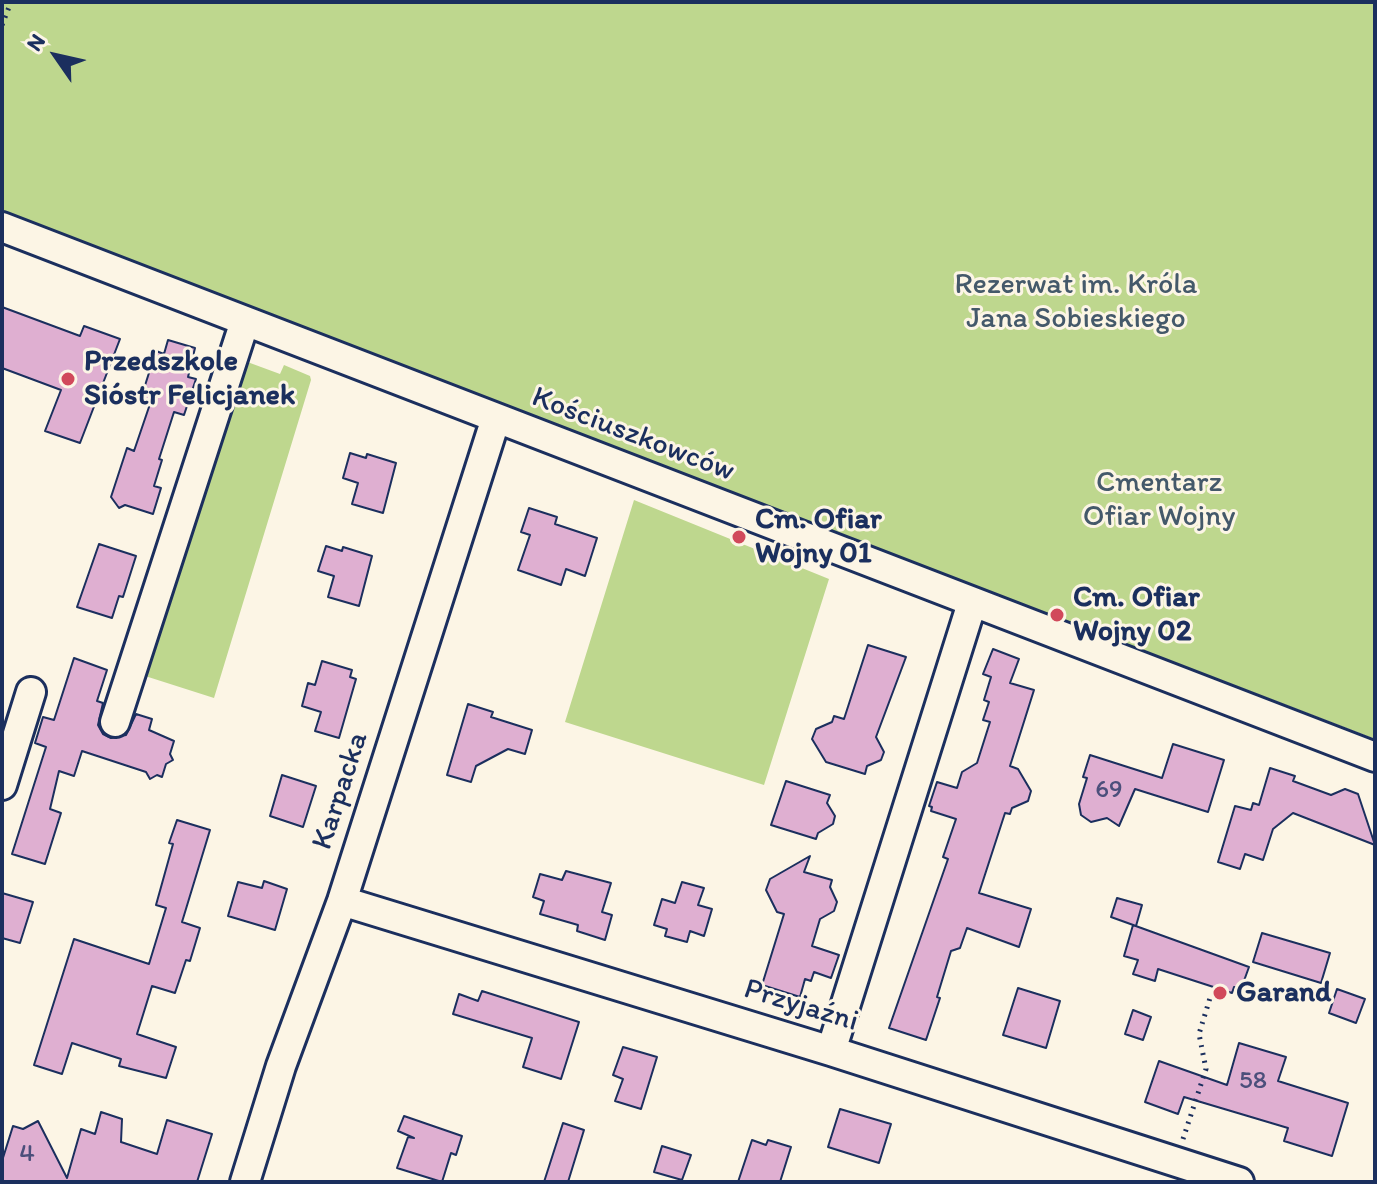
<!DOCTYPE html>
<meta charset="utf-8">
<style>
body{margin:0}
#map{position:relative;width:1377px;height:1184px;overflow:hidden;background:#fcf5e5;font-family:Itim,sans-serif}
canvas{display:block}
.frame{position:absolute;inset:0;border:4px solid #1b2f5e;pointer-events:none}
.north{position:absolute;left:16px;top:16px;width:80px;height:80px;-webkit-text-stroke:6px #fcf5e5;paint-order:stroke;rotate:304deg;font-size:22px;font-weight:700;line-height:32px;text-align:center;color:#1b2f5e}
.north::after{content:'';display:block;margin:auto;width:28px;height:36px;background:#1b2f5e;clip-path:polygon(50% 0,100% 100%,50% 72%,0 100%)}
</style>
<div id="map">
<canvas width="1377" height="1184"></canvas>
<div class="frame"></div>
<div class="north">N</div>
</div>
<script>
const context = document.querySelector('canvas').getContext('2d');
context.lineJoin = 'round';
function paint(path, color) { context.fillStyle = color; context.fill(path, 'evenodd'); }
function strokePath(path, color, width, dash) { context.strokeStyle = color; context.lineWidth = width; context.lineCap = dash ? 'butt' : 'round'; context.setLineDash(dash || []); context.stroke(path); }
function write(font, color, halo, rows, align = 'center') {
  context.font = font + ' Itim,sans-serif'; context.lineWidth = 6; context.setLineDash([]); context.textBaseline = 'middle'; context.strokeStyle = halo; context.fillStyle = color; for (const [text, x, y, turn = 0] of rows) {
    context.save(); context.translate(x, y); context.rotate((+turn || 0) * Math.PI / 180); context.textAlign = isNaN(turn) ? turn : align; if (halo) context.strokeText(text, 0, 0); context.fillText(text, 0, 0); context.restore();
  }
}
const green = new Path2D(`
 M2,2H1375V739L2,213Z
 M242,360L280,374L284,365L310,376L311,380L214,698L142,675Z
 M634,500L829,579L764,785L565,722Z`);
const building = new Path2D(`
 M2,307L80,336L84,326L120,339L80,443L45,431L61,390L2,368Z
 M168,340L195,348L188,377L196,379L184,415L174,412L159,459L162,460L154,486L161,488L153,514L125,505L119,508L111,497L127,448L134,451L150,404L140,401L156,351L164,354Z
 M350,453L366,458L367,454L396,463L383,513L352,504L358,483L343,478Z
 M529,508L557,517L555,524L597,538L585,576L566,569L561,585L518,570L530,535L521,532Z
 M99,544L136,556L123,597L119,596L112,618L77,607Z
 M326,546L342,551L343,547L372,556L359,606L328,597L334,576L318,571Z
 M868,645L906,657L876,737L884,752L881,760L867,766L865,774L826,762L812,739L816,729L832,722L834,716L844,719Z
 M993,649L1019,659L1010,683L1034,690L1010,766L1018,769L1031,791L1028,801L1012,808L1010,814L1005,813L979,893L1031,909L1019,947L967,928L960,948L951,951L937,997L940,998L926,1040L889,1028L948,859L943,857L956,819L931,811L932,807L929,806L937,782L957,788L962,772L977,763L990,722L983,720L989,702L984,700L991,677L983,674Z
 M74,658L107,670L97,701L103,703L98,725L103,734L111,738L126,735L136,714L152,719L149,730L174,741L170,754L173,760L166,764L162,777L157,775L150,779L146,772L82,751L74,776L59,771L50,809L61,813L45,864L12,854L46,747L35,743L43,717L54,720Z
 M322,661L352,670L350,677L356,679L339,738L315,731L321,712L302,706L308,683L315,685Z
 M468,704L493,712L491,717L532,730L525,754L508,749L476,766L471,782L447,775Z
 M1173,744L1224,760L1208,812L1135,789L1119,826L1107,818L1091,822L1081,815L1079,804L1087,778L1083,777L1090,755L1162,778Z
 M1270,768L1295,776L1293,781L1331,795L1345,789L1358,794L1375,845L1293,813L1273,829L1263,860L1245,854L1240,869L1218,862L1235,806L1251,810L1253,803L1259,805Z
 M282,775L316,786L303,827L270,816Z
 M786,781L830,795L827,803L835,816L833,824L818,833L816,839L771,825Z
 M177,820L210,830L182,922L200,928L190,961L186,960L175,993L152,986L137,1034L176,1047L166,1078L119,1066L121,1059L72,1043L62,1074L34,1065L74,939L149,964L166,908L156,905L173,844L169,843Z
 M810,856L804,872L832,880L830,887L837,902L834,911L820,919L812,946L839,955L831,978L814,972L811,981L805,979L800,997L762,985L784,914L777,912L766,890L770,879Z
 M566,871L611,883L602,912L612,915L605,940L577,931L578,925L540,914L544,901L533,897L540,874L562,880Z
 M264,881L287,889L275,930L228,916L238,882L262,888Z
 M682,882L704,888L698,905L712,909L704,936L690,931L687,942L665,936L667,929L654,925L662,899L675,903Z
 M2,893L33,902L20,943L2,938Z
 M1117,898L1142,905L1136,926L1111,917Z
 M1133,925L1249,967L1241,989L1234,987L1232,993L1158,969L1155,981L1133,974L1138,960L1124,956Z
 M1262,933L1330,953L1321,983L1253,962Z
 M1018,988L1060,1001L1046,1048L1003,1035Z
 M1337,989L1365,999L1356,1023L1329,1013Z
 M482,991L579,1022L561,1079L523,1067L532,1038L453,1014L459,994L478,1001Z
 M1133,1010L1151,1017L1143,1040L1125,1034Z
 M1239,1043L1286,1057L1278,1081L1348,1103L1332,1156L1284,1141L1288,1128L1184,1097L1178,1114L1145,1102L1159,1061L1227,1085Z
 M623,1047L657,1057L641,1109L615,1101L623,1079L613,1075Z
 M840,1109L891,1124L879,1163L828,1147Z
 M101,1112L122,1119L121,1142L157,1154L167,1120L212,1134L197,1182H2V1161L13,1126L23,1129L38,1121L67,1178L81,1129L95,1134Z
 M404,1116L462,1136L456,1155L451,1153L442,1182L397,1168L408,1137L414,1138L398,1131Z
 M563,1123L584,1130L568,1182H544Z
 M752,1140L766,1145L768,1140L791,1147L780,1182H738Z
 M662,1146L691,1155L682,1180L654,1172Z`);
const path = new Path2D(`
 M2,25L11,2
 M1183,1139L1206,1069L1199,1034L1210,998`);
const minor = new Path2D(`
 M2,227L1375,757
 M115,722L245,321
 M2,785L31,692
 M342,901L831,1051L1239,1182
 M831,1051L972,603
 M245,1182L281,1066L342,901L496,418`);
const markers = [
 [68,379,8,"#d1495b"],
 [739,537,8,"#d1495b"],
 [1057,615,8,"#d1495b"],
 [1220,993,8,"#d1495b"]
];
const numberNames = [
 ["69",1109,790],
 ["58",1253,1081],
 ["4",27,1154]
];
const parkNames = [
 ["Rezerwat im. Króla",1076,285],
 ["Jana Sobieskiego",1076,319],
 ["Cmentarz",1159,483],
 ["Ofiar Wojny",1159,517]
];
const poiNames = [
 ["Przedszkole",84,362],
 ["Sióstr Felicjanek",84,396],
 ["Cm. Ofiar",755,520],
 ["Wojny 01",755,554],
 ["Cm. Ofiar",1073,598],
 ["Wojny 02",1073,632],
 ["Garand",1236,993]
];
const streetNames = [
 ["Kościuszkowców",633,435,21],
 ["Karpacka",341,791,-72],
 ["Przyjaźni",801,1006,17]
];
paint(green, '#bed78e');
paint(building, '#dfafd1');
strokePath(building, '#1b2f5e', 2);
strokePath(minor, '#1b2f5e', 34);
strokePath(path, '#1b2f5e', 5, [2, 6]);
strokePath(minor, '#fcf5e5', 28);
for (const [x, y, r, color] of markers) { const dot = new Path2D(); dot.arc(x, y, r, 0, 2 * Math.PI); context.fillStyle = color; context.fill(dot); strokePath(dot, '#fcf5e5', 3); }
write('26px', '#4c4f7b', null, numberNames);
write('30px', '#44596a', '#fcf5e5', parkNames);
write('bold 30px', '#1b2f5e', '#fcf5e5', poiNames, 'left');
write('30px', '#1b2f5e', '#fcf5e5', streetNames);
</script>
